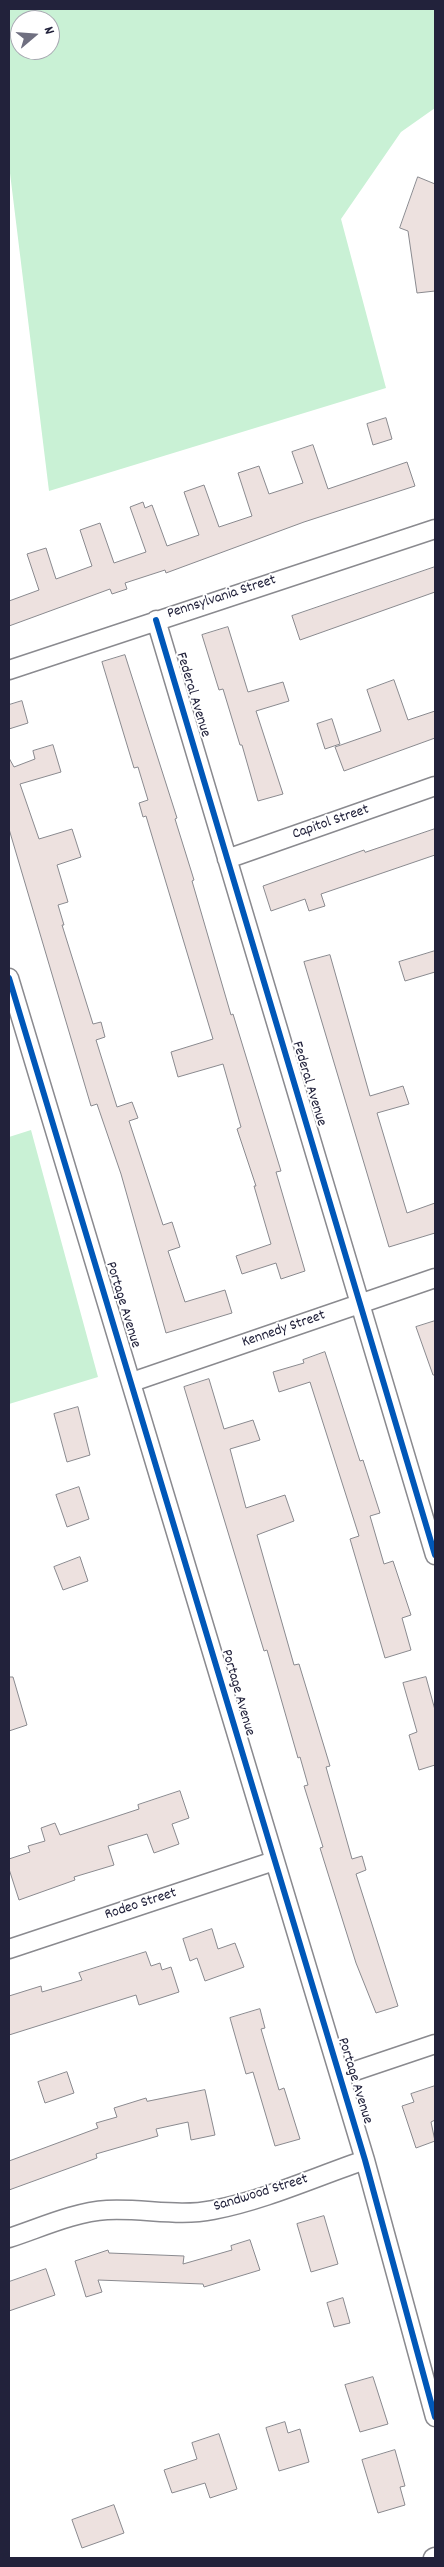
<!DOCTYPE html>
<style>
body{margin:0}
#map{position:relative;width:444px;height:2567px;overflow:hidden;background:#fff;font-family:Dekko,sans-serif}
canvas{display:block}
.frame{position:absolute;inset:0;border:10px solid #22223b;pointer-events:none}
.north{position:absolute;left:10px;top:10px;width:50px;height:50px;box-sizing:border-box;background:#fff;border:1px solid #a7a7b1;border-radius:50%;rotate:72deg;font-size:14px;font-weight:700;line-height:20px;text-align:center;color:#22223b}
.north::after{content:'';display:block;margin:auto;width:18px;height:22px;background:#6f6f80;clip-path:polygon(50% 0,100% 100%,50% 72%,0 100%)}
</style>
<div id="map">
<canvas width="444" height="2567"></canvas>
<div class="frame"></div>
<div class="north">N</div>
</div>
<script>
const context = document.querySelector('canvas').getContext('2d');
context.lineJoin = 'round';
function paint(path, color) { context.fillStyle = color; context.fill(path, 'evenodd'); }
function strokePath(path, color, width, dash) { context.strokeStyle = color; context.lineWidth = width; context.lineCap = dash ? 'butt' : 'round'; context.setLineDash(dash || []); context.stroke(path); }
function write(font, color, halo, rows, align = 'center') {
  context.font = font + ' Dekko,sans-serif'; context.lineWidth = 4; context.setLineDash([]); context.textBaseline = 'middle'; context.strokeStyle = halo; context.fillStyle = color; for (const [text, x, y, turn = 0] of rows) {
    context.save(); context.translate(x, y); context.rotate((+turn || 0) * Math.PI / 180); context.textAlign = isNaN(turn) ? turn : align; if (halo) context.strokeText(text, 0, 0); context.fillText(text, 0, 0); context.restore();
  }
}
const green = new Path2D(`
 M9,9H435V108L401,132L341,219L386,388L49,491L9,165ZM20,20H50V50H20Z
 M31,1130L98,1377L9,1404V1137Z`);
const building = new Path2D(`
 M418,177L435,184V291L417,293L408,231L400,228Z
 M386,418L392,439L373,445L367,424Z
 M313,445L328,489L407,462L415,486L304,522L166,573L165,570L125,583L127,589L112,594L110,589L9,626V601L39,590L27,554L46,548L56,579L92,566L80,530L100,523L114,563L146,552L130,507L143,502L145,508L152,505L167,546L199,535L184,492L204,485L219,527L252,516L238,473L259,466L269,494L303,483L292,452Z
 M435,567V592L300,640L292,616Z
 M228,627L248,692L283,682L289,701L256,711L283,794L258,801L242,745H240L223,689L219,690L202,635Z
 M125,655L177,818L175,819L194,880L192,881L231,1015L233,1014L281,1171L276,1172L305,1271L281,1279L276,1263L242,1274L236,1256L271,1244L254,1186H256L237,1129L241,1127L223,1064L178,1077L171,1052L213,1039L146,816L143,817L139,803L148,800L138,767L134,768L102,662Z
 M394,680L408,720L435,711V738L344,771L335,747L381,731L367,690Z
 M22,701L28,723L9,729V705Z
 M332,719L340,744L325,749L317,724Z
 M53,745L61,772L20,784L39,839L72,829L81,857L57,865L68,902L58,905L64,925H62L93,1024L101,1022L105,1037L96,1040L117,1107L132,1102L138,1118L129,1121L163,1225L172,1222L180,1247L168,1251L185,1302L225,1290L232,1313L166,1333L121,1174L97,1104L91,1106L9,829V758L14,767L35,759L33,751Z
 M435,829V855L321,894L325,906L309,911L305,899L271,911L263,886L364,850L365,852Z
 M435,951V972L405,981L399,962Z
 M330,955L370,1096L403,1086L409,1104L377,1113L407,1213L435,1203V1233L389,1247L304,962Z
 M435,1321V1375H433L416,1327Z
 M325,1352L360,1461L363,1460L380,1513L370,1516L384,1564L393,1561L411,1615L402,1618L411,1650L385,1658L350,1539L359,1536L310,1382L279,1392L273,1372L304,1363L303,1360Z
 M209,1379L224,1429L253,1420L260,1440L230,1449L246,1508L285,1495L294,1521L257,1535L294,1665L299,1664L330,1766L326,1767L352,1859L362,1856L366,1870L356,1874L398,2006L376,2013L356,1963L320,1848L323,1847L304,1786L308,1785L300,1757L298,1758L267,1650L264,1651L184,1387Z
 M78,1407L90,1455L67,1462L54,1414Z
 M79,1487L89,1519L67,1527L56,1495Z
 M80,1557L88,1581L63,1590L54,1567Z
 M9,1677H13L27,1725L9,1731Z
 M426,1677L435,1710V1765L419,1770L409,1735L417,1732L403,1683Z
 M180,1791L189,1818L172,1824L179,1844L154,1853L147,1834L108,1846L114,1865L74,1877L75,1880L19,1900L9,1869V1859L30,1852L28,1846L45,1841L41,1828L55,1823L60,1835L139,1809L138,1805Z
 M212,1929L218,1949L235,1943L244,1967L205,1981L197,1958L190,1961L183,1939Z
 M146,1952L151,1966L160,1963L162,1970L171,1967L179,1992L139,2005L136,1995L9,2035V1996L41,1986L42,1992L82,1980L79,1973Z
 M260,2009L265,2028L261,2029L279,2090L284,2088L300,2139L275,2146L253,2072L246,2074L230,2018Z
 M67,2072L74,2093L45,2103L38,2082Z
 M435,2086V2120L431,2122L435,2141L416,2148L402,2106L414,2102L411,2094Z
 M205,2090L215,2135L191,2140L188,2122L156,2129L158,2136L96,2154L97,2158L9,2190V2161L98,2128L96,2123L117,2117L114,2108L146,2098L147,2101Z
 M324,2216L338,2264L311,2272L297,2224Z
 M250,2240L260,2270L204,2287L203,2284L98,2280L102,2292L86,2297L75,2261L108,2250L109,2253L184,2256L183,2264L232,2250L231,2246Z
 M46,2269L55,2295L9,2311V2282Z
 M343,2298L350,2323L334,2327L327,2303Z
 M373,2377L388,2424L360,2432L345,2385Z
 M285,2422L288,2433L300,2429L309,2462L279,2471L266,2428Z
 M219,2434L237,2489L210,2498L205,2483L172,2493L164,2470L197,2459L192,2443Z
 M395,2450L405,2486L400,2487L405,2505L378,2513L362,2460Z
 M114,2505L124,2533L82,2548L72,2520Z`);
const minor = new Path2D(`
 M156,620L435,1555
 M9,670L435,529
 M227,859L435,786
 M9,978L365,2160L435,2417
 M132,1382L435,1278
 M9,1949L274,1861
 M340,2076L435,2044
 M9,2238C40,2228 74,2212 107,2210C143,2208 178,2217 213,2210C265,2200 315,2177 365,2160
 M433,2558L435,2557`);
const cycleway = new Path2D(`
 M156,620L435,1555
 M9,978L365,2160L435,2417`);
const streetNames = [
 ["Pennsylvania Street",222,598,-18],
 ["Federal Avenue",192,695,73],
 ["Capitol Street",331,823,-19],
 ["Federal Avenue",308,1084,73],
 ["Portage Avenue",122,1305,73],
 ["Kennedy Street",284,1330,-19],
 ["Portage Avenue",237,1693,74],
 ["Rodeo Street",141,1905,-18],
 ["Portage Avenue",354,2081,73],
 ["Sandwood Street",261,2194,-17]
];
paint(green, '#c9f1d5');
paint(building, '#ede1df');
strokePath(building, '#8a8a8f', 1);
strokePath(minor, '#8a8a8f', 21);
strokePath(minor, '#fff', 18);
strokePath(cycleway, '#0057b8', 6);
write('15px', '#22223b', '#fff', streetNames);
</script>
